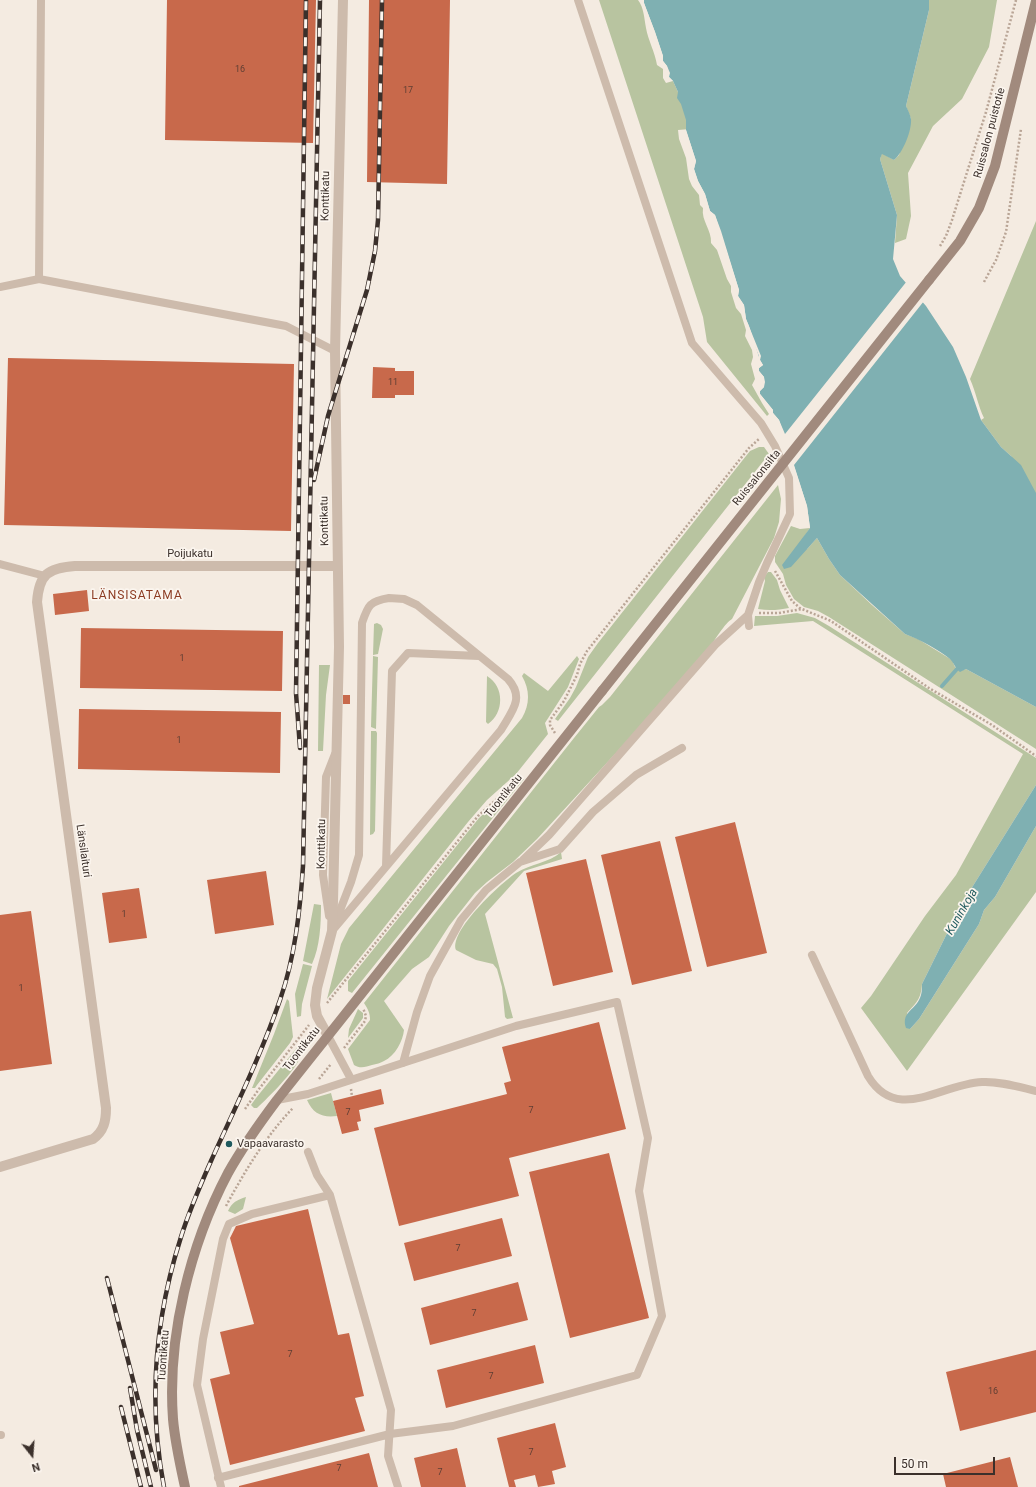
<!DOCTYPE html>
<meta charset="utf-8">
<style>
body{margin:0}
#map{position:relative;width:1036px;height:1487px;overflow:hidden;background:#f4ebe1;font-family:Roboto,sans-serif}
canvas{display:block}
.north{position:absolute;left:12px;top:1435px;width:40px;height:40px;-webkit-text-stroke:3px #fbf5ee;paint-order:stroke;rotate:163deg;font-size:11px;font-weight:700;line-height:16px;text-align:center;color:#3b302b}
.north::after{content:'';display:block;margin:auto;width:14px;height:18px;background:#3b302b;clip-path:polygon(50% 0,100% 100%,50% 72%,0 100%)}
.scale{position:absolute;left:894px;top:1457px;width:101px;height:18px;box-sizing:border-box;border:2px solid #3b302b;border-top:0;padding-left:5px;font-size:12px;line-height:14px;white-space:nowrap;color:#3b302b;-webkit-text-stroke:3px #fbf5ee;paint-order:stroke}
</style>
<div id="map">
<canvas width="1036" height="1487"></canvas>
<div class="north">N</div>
<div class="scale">50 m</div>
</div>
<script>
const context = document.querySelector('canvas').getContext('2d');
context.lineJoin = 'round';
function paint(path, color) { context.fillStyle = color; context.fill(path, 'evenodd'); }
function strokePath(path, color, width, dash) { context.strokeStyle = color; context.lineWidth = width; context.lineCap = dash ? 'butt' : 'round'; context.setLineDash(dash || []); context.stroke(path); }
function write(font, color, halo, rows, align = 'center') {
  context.font = font + ' Roboto,sans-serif'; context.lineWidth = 3.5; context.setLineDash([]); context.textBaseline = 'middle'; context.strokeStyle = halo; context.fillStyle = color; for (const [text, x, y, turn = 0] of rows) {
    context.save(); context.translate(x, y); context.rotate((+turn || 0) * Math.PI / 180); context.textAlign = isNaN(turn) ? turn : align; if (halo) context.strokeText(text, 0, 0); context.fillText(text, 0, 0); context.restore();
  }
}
const green = new Path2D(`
 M599,0H638C644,8 644,18 646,28C648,40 655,52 657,65L663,69V78L666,83L673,81L678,92L690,129L678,130L679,139L686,158L689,179L692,186L699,195L700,205L703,208C701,221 712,230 711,243L717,250L727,279L731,286V292L736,308L741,314L746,330L745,336L752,350L753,357L751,364L755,379L752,385L762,403L769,414L767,416L707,342L703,317Z
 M929,0H997L989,47L962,99L933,126L908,173L911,216L906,239L895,243L897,215L880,159L882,153L894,160L899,155L911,119L906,106L929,10Z
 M1036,221V519L1011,456L1001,447L981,420L984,418C978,406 976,392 970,379Z
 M759,447H764L769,454L558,721L555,719L570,698L576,687L588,657L598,643L742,461L750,451Z
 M778,485L781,499L779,522L774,538L732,619C725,623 714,641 709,649L626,742L537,839L513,862L487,882L475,893L449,926L429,957L412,969L384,1001L404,1030C403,1041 395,1056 384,1061C381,1063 376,1064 372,1065C366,1067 360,1069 354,1065L348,1049L370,1020C370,1013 368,1009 364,1003L574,738L599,707L602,705L610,697Z
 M791,526L800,529L810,528L802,540L807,549L817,538L829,559L840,575L872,605L905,634L918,639L952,660L955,667L960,671L966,669L1036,707V749L829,617L818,611L804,607L794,599L786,585L783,574L775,562V556Z
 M768,572H771L777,580L780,590L789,608C779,610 769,611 758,609L765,581L764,577Z
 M797,613L815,618L829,626L1036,758V785L961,905L922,984C921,999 917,1002 907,1013L910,1029L919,1019L979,924L984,910L995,897L1036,826V892L907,1071L861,1008L871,996L925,916L956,875L1023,754L813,621L754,626L755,616H777Z
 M377,623L381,625L383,629L378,654L373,655L374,624Z
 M373,656L378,657L376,729L371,727Z
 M577,656L579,659L568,687L545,723L548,734L516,774L487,800L468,822L327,999L341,944L349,928L522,718C530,704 530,690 522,676L524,673L548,691Z
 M319,665H330L326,695L323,751H318Z
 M487,676C505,687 504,713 488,724L486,722Z
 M371,731H376L377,733L375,831L373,834L370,835Z
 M522,779H524L352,993L348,991V981L479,818Z
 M561,852L562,859L524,871L485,914L513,1018L507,1019L505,1017L502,987L497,969L493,964L476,960L456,950C449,931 501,883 516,873C530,864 549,863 561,852Z
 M314,904L321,905C321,924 320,947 312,964L303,961Z
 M303,964L312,966L302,1004L301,1016L297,1017L295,994Z
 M287,999L289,1001L293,1037L290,1043L257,1085L255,1088H252L274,1034Z
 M358,1009L363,1013V1018L348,1038L349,1029Z
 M303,1040C302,1045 303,1051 301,1056C295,1071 269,1097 257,1108H254L251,1105L256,1098Z
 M331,1093L337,1116C323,1118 313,1114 307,1100Z
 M246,1197L243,1209L235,1214L228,1211C232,1202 237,1200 246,1197Z`);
const water = new Path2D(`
 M644,0H929V10L906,106C908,110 910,114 911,119C912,130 903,153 894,160L882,154L880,159L897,215L893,259L900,276L926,306L953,347L966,377L981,420L1001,447L1021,465L1036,493V707L966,669L960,672C955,668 954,663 950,659C939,650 919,639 905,634L840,575L829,559L817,538L791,567L784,569L782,565L810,528L807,506L779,420L773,413V410L760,394V391L764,387V377L759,371V368L763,365L760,360L749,326L746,319L744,305L738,296L739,290L715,215L710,211L705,194L698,181L694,169L696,161L686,130V120L681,104L677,98L678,92L673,81L669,77L667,66L663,61V56L655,32L644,3Z
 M1036,785V826L995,897L984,910L979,924L919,1019L910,1029L906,1028C901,1013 914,1010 919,1000C922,995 922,989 922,984L961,905Z`);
const pier = new Path2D(`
 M642,0L644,1V3L655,32L663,56V61L667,66L670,73L669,77L673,81H671L667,78L668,73L666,67L661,62V57L653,32L642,4Z
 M684,130H686L696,161L694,169L698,181L705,194L710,211L715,215L721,231L739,290L738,296L744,305L746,319L761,356L760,360L763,365L759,368V371L764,377L765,382L764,387L760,391V394L773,410V413L779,420L785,434L907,281L924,301L794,465L807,506L810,528H807L805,506L782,434L777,421L771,414V411L758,394V390L762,386L763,382L762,378L757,371L758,367L760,365L758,361L759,356L744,320L742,305L736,296L737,290L719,232L713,217L708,212L703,195L696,182L692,170L694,161Z`);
const stream = new Path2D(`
 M942,686L957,669`);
const building = new Path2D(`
 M167,0H316L313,143L165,140Z
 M369,0H450L447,184L367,182Z
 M8,358L294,364L291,531L4,525Z
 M373,367L395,368V371H414V395H395V398H372Z
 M87,590L89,611L55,615L53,594Z
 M81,628L283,631L282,691L80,688Z
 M343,695H350V704H343Z
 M79,709L281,712L280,773L78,769Z
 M735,822L767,953L707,967L675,837Z
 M660,841L692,971L632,985L601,855Z
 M586,859L613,972L553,986L526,873Z
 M266,871L274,925L215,934L207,880Z
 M139,888L147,938L109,943L102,893Z
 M31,911L52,1064L0,1071V915Z
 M599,1022L626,1129L509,1158L519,1196L399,1226L374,1128L507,1094L504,1083L511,1081L502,1047Z
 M381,1089L384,1104L359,1110L361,1121L357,1122L359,1130L342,1134L333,1101Z
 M609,1153L649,1318L570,1338L529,1172Z
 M308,1209L338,1335L349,1333L364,1396L355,1398L365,1431L230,1465L210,1379L230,1374L220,1332L254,1324L230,1238L236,1226Z
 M502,1218L512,1256L414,1281L404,1243Z
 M518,1282L528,1320L430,1345L421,1308Z
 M535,1345L544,1383L446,1408L437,1370Z
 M1036,1350V1412L960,1431L946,1372Z
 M555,1423L566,1467L552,1471L555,1484L538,1487L535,1475L514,1480L516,1487H509L497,1438Z
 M457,1448L466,1487H421L414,1458Z
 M369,1453L378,1487H239V1486Z
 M1010,1457L1018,1487H946L943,1474Z`);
const path = new Path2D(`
 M940,246L946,236L952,220L986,112L1016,0
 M984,282L996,260L1006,232L1021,129
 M775,571L792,601L801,609
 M759,613H779L802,609L831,621L929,688L992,725L1036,756
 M555,733L550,725V720L564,701L577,675L580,664L587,651L749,448L759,439
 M327,1003L478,816L509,788
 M344,1048L365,1021L366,1016L363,1008
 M319,1079L331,1064
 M351,1089L352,1097
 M245,1109L259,1089L309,1025
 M226,1206C245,1171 265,1137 293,1108`);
const lane = new Path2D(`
 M41,0L39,279L286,326L335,351
 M578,0L692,343L761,423L775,446L789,478L790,514L767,563L759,582L748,615L749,626
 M0,287L39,279
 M0,564L45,576
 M389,598L404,599L417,605L508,679C525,698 512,711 501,730L332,931L351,882L359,855L362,623C368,605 370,601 389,598Z
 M523,860L549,835L715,645L748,615
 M386,866L392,671L408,653L479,656
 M329,916L323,875L326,777L335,754
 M812,955L868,1076C897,1124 940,1084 982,1082C1000,1081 1019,1087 1036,1091
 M328,1036L351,1079
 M403,1063L417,1012L430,976L461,920L486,890L520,862L560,849L593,812L636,775L682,748
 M308,1152L317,1175L330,1195L391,1410L388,1456L398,1487
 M0,1435H1
 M218,1478L390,1434L453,1426L637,1375L662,1316L639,1191L648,1138L617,1002L516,1026L308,1094L277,1100
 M221,1487L197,1385L203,1339L223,1239L229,1224L252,1214L330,1195`);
const street = new Path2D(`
 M328,1036L317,1016L315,1005L317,988L332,931L333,901L339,647L335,351L343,0
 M0,1167L93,1139C104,1131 106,1121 106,1108L37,602C39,574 48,568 75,566H337`);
const secondary = new Path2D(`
 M929,280L960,241L979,208L995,166L1036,1
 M185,1487C180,1464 175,1442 173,1419C167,1337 190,1245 228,1173C242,1148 259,1124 277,1100L602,691`);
const rail = new Path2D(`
 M314,480L328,416L367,290L375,251L378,220L382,0
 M300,748L296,693L306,0
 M107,1278L156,1470
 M130,1388L137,1430L151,1487
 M121,1407L141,1487
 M164,1487C148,1403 155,1318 181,1237C189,1211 200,1186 211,1161C235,1108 261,1055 280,1000C295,957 300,911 303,866L320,0`);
const secondaryBridge = new Path2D(`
 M602,691L929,280`);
const markers = [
 [229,1144,4,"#1f5a5e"]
];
const numberNames = [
 ["16",240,70],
 ["17",408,91],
 ["11",393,383],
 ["1",182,659],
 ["1",179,741],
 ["1",124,915],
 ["1",21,989],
 ["7",531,1111],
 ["7",348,1113],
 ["7",458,1249],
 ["7",474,1314],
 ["7",290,1355],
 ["7",491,1377],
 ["16",993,1392],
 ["7",531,1453],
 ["7",339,1469],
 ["7",440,1473]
];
const streetNames = [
 ["Ruissalon puistotie",990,133,-75],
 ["Konttikatu",326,196,-89],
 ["Ruissalonsilta",757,478,-51],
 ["Konttikatu",325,521,-91],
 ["Poijukatu",190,554],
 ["Tuontikatu",504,796,-51],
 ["Konttikatu",322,844,-89],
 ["Länsilaituri",83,851,82],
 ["Tuontikatu",302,1049,-52],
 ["Tuontikatu",164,1356,-86]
];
const poiNames = [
 ["Vapaavarasto",237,1144]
];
const neighbourhoodNames = [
 ["LÄNSISATAMA",137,596]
];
const waterNames = [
 ["Kuninkoja",962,912,-60]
];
paint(green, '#b8c4a0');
paint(water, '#7fb0b2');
paint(pier, '#f4ebe1');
strokePath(stream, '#7fb0b2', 4);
paint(building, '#c8694b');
strokePath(path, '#b9a596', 2.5, [2, 2]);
strokePath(lane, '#cdbbac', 8);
strokePath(street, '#cdbbac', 10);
strokePath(secondary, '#a18a7d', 10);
strokePath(rail, '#3b302b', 4.5);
strokePath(rail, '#fbf5ee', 3, [9]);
strokePath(secondaryBridge, '#a18a7d', 10);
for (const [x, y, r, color] of markers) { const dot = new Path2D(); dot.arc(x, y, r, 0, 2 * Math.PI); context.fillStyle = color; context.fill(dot); strokePath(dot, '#fbf5ee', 1.5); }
write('9px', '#5e3e33', null, numberNames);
write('11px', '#3b302b', '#fbf5ee', streetNames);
write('11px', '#3b302b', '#fbf5ee', poiNames, 'left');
context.letterSpacing = '1px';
write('12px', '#8c3b22', '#fbf5ee', neighbourhoodNames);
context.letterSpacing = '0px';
write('italic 12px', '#1f5a5e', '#fbf5ee', waterNames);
</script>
